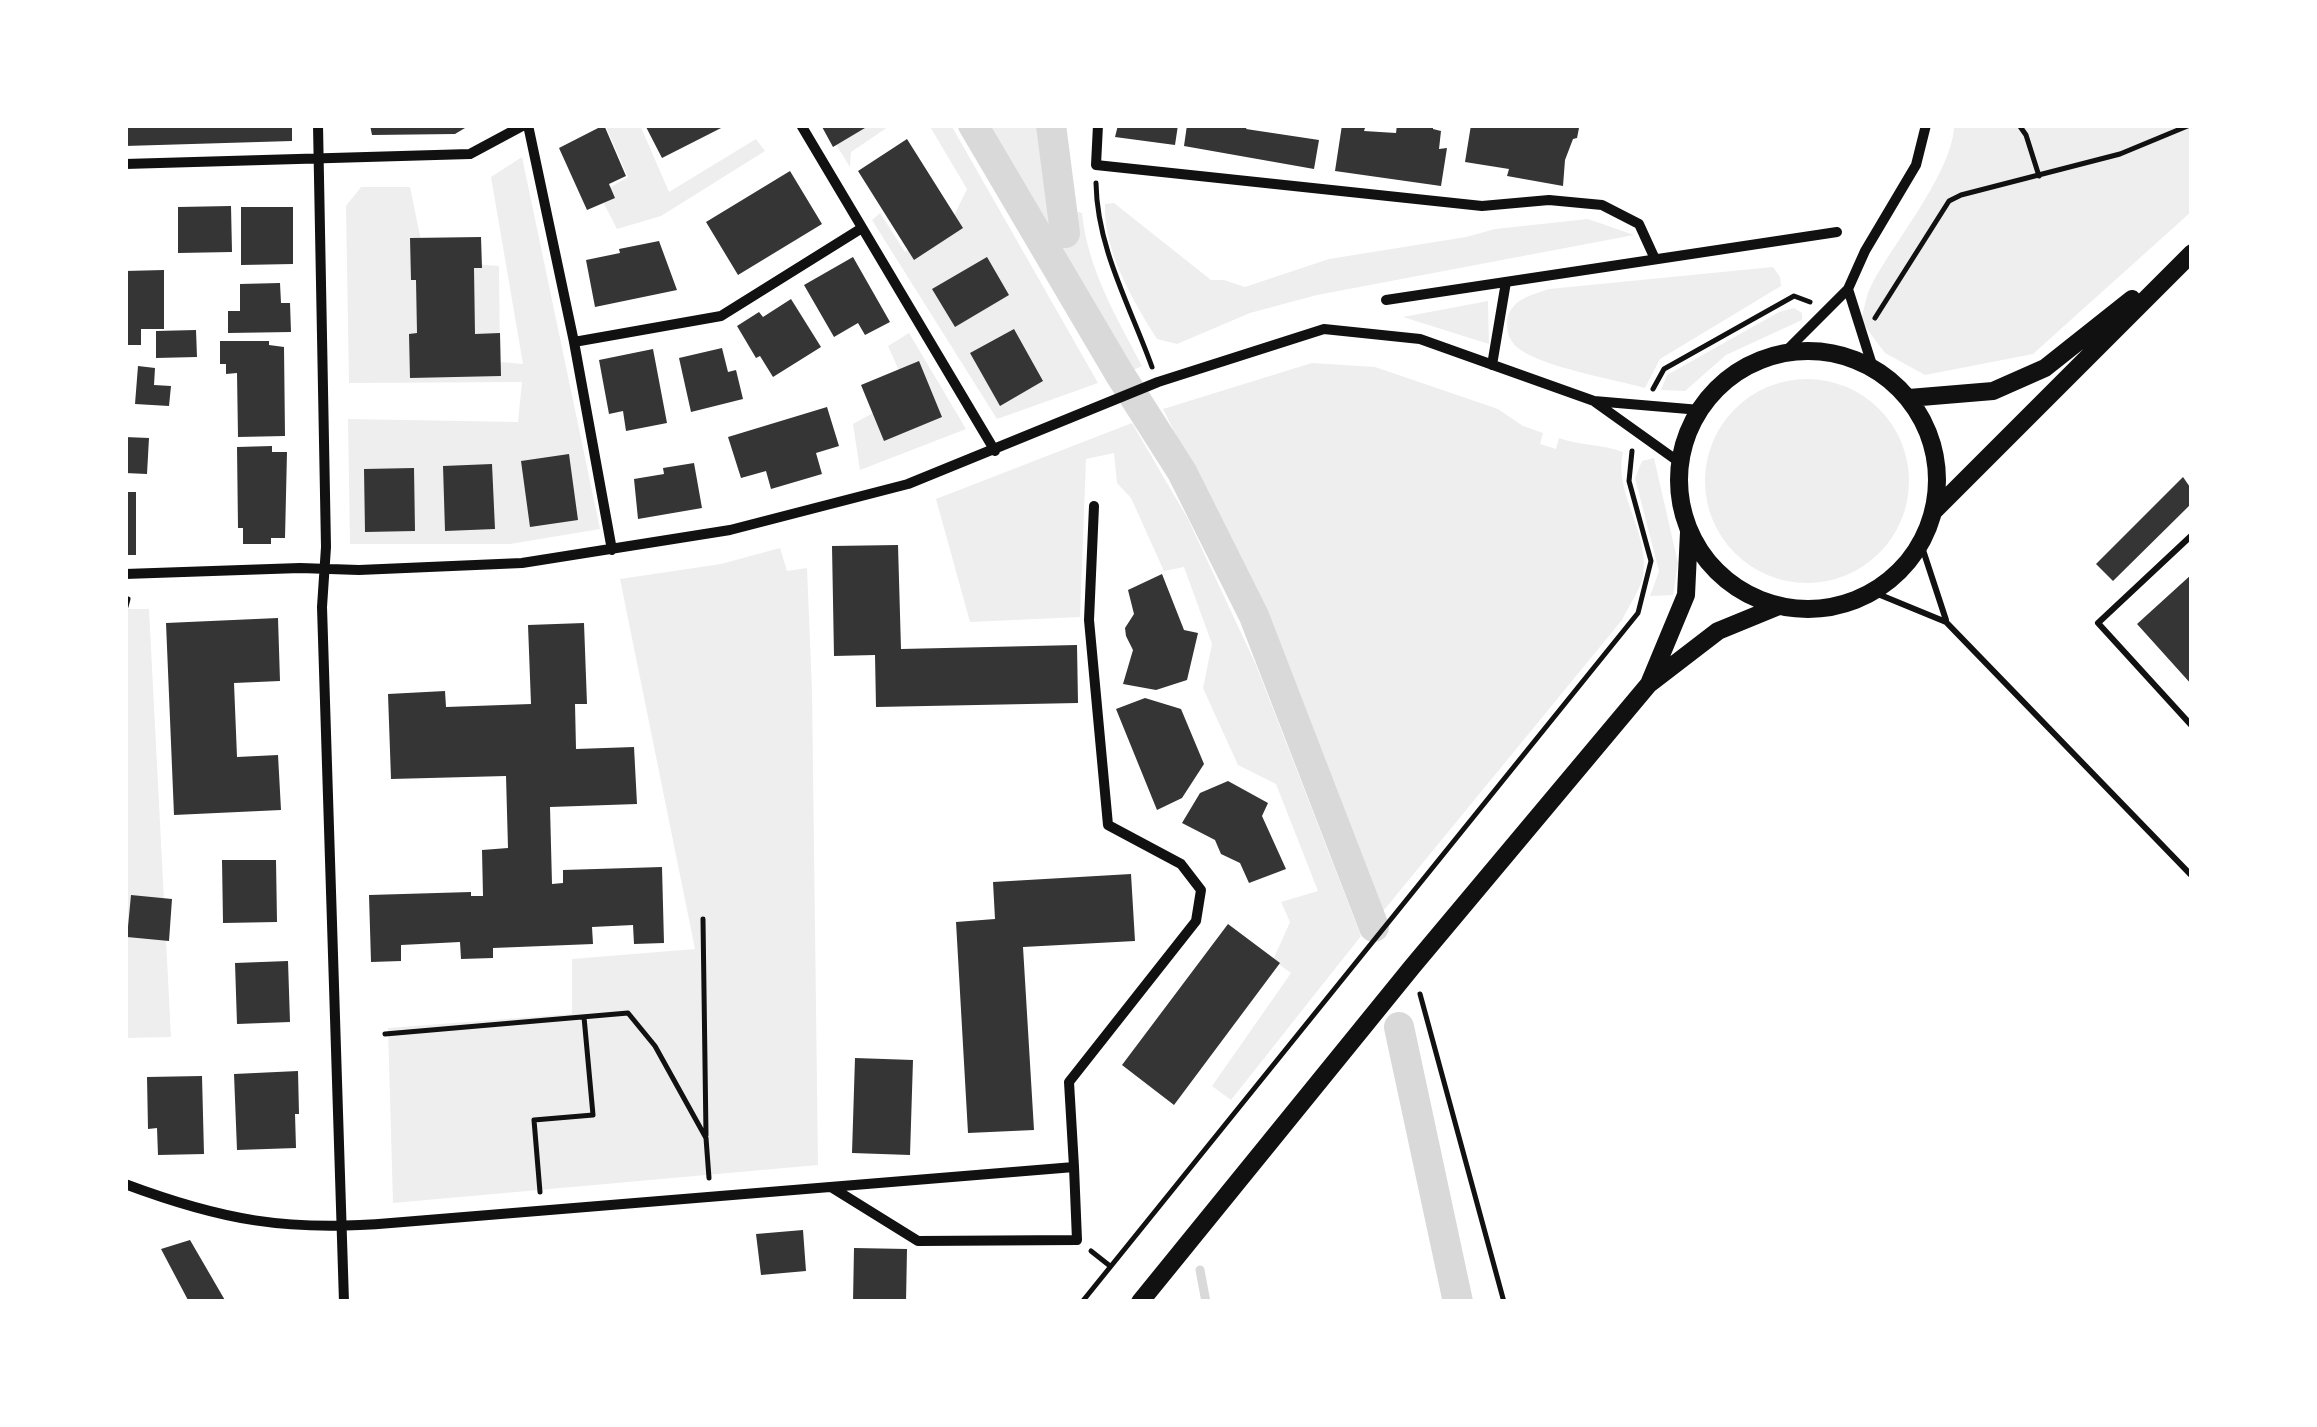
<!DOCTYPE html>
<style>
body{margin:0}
#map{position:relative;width:2317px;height:1427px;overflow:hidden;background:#fff;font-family:Raleway,sans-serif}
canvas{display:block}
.frame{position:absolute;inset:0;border:128px solid #fff;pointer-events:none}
</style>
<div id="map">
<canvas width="2317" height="1427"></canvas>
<div class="frame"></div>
</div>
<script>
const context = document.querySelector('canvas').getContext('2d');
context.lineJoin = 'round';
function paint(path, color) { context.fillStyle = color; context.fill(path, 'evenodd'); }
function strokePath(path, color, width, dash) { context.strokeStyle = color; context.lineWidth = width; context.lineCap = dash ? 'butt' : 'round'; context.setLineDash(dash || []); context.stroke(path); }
const green = new Path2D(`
 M605,125H640L669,192L756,139L765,151L661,216L617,229L599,194L628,177Z
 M824,125H891L851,152L850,167Z
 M929,125H951L1098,383L997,419L872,220L880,213L905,252L950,224L967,189Z
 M989,125H1042L1054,206L1082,213C1088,270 1116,316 1142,366L1129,372Z
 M1954,125H2192V211L2033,354L1925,375L1885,353L1861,321C1864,309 1866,295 1872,284C1894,242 1954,170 1954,125Z
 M522,157L600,529L510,544H350L348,419L518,422L522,382L349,383L346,206L361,187H410L425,260L499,266L500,362L523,364L491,177Z
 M1114,203L1211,280H1224L1245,287L1329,259L1466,237L1495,229L1588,219L1634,235L1317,295L1250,313L1177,344L1157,339C1133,301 1103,250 1105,204Z
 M1773,267L1780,277L1781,286L1660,359L1645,388C1613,379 1542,367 1518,348C1509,341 1506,330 1507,320C1511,299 1532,295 1549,289Z
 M1488,301L1489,344L1403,317Z
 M1794,308L1802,313V320L1726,355L1685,391L1661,390L1667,375L1779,312Z
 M909,333L966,429L860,470L853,424L909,393L888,346Z
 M1312,363L1375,367L1498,409L1523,426L1543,433L1540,444L1556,449L1559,438C1581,446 1602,444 1623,452C1613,493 1650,532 1643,576C1640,591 1628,607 1622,620L1380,915L1309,722L1244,573L1163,409Z
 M1705 481a102 102 0 1 1 204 0a102 102 0 1 1-204 0Z
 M1132,423L1188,519L1256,665L1361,936L1231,1100L1212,1086L1291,973L1273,960L1290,922L1281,902L1318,891L1276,784L1238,765L1203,688L1212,644L1184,567L1164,571L1131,498L1117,483L1114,453L1086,459L1080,617L970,622L936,499Z
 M1654,458L1678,563L1673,595L1650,596L1659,571L1635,478L1642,461Z
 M780,548L787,571L807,568L812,690L818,1165L393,1203L388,1028L572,1014V959L695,949L620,579L721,564Z
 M125,609H149L171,1037L125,1038Z`);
const stream = new Path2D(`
 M1200,1270L1206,1302`);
const canal = new Path2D(`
 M973,125L1119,373L1182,472L1254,616L1374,927
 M1051,125L1065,233
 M1399,1027L1458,1302`);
const building = new Path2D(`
 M125,125H292V141L125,146Z
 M370,125H470L455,134L372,135Z
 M604,125L626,176L609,184L615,198L587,210L559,148Z
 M645,125H727L662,158Z
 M821,125H870L833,147Z
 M1118,125H1178L1175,145L1115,137Z
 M1187,125H1248L1246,129L1319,140L1314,169L1184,146Z
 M1342,125H1366L1364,131L1396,133L1397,125H1433V129L1441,131L1439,149L1447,148L1441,186L1335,171Z
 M1471,125H1567L1579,128L1577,138L1573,139L1565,160L1563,186L1507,176L1509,169L1465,162Z
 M907,139L963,228L914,260L858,171Z
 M790,171L822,224L738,275L706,222Z
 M231,206L232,252L178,253V207Z
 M241,207H293V264L241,265Z
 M481,237L482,268H474L475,334L500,333L501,376L410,378L409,334L417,333L416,280H411L410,238Z
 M659,241L677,290L595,307L586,260L620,253L619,249Z
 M853,257L890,322L865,335L858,323L834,337L804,285Z
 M987,257L1009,295L955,327L932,289Z
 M164,270V329H141V345H125V271Z
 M280,283L281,303H290L291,332L228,333V311H240V284Z
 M791,299L821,347L773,377L760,356L756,358L737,326L759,312L763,317Z
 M1014,329L1043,381L1000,406L970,353Z
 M196,330L197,357L156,358V331Z
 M220,341H269V345L284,347L285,436L238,437L237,373L226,374V364H220Z
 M722,348L728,372L736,370L743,399L691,412L679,358Z
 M653,349L667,423L626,431L623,411L609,414L599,360Z
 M919,361L942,417L884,441L861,385Z
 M138,366L155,368L154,385L171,386L169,406L135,404Z
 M827,407L839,446L816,453L822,474L771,489L766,471L741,478L728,437Z
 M125,437L149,438L147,474L125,473Z
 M272,446V452H287L285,538H271V544H243V528H238L237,447Z
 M569,454L578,520L530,527L521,461Z
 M694,463L702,508L638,519L634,479L664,474L663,468Z
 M492,464L495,529L445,531L443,466Z
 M414,468L415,531L365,532L364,469Z
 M2183,477L2192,490V503L2113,581L2096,564Z
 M125,492H136V555H125Z
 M898,545L901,649L1077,645L1078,703L876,707L875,655L834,656L832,546Z
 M1162,574L1184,630L1198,633L1187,680L1156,690L1123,684L1133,650L1126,636L1125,628L1134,614L1128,590Z
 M2192,574V685L2137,624Z
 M278,618L280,681L234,683L237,757L278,755L281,810L174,815L166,623Z
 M584,623L587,704H575L576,749L634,747L637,804L550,807L552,884L563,883V870L662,867L664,943L634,944L633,925L592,927L593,944L493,948V958L461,959L460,942L401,945V961L371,962L369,895L471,892V896H483L482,850L508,848L506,776L391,779L388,694L445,691L446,707L531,704L528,625Z
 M1145,698L1181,709L1204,764L1182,798L1157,810L1116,709Z
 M1228,781L1268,803L1262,816L1286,869L1249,883L1240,863L1221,854L1215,840L1182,823L1200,793Z
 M222,860H276L277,922L223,923Z
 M1131,874L1135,941L1023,947L1034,1130L968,1133L956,922L995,919L993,882Z
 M131,895L172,899L169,941L127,937Z
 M1228,924L1280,963L1174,1105L1122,1065Z
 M288,961L290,1022L237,1024L235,963Z
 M855,1058L913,1060L910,1155L852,1153Z
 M298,1071L299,1114H295L296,1148L237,1150L234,1074Z
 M202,1076L204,1154L158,1155L157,1128L148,1129L147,1077Z
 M803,1230L806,1271L761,1275L756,1234Z
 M190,1240L226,1302H189L161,1249Z
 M854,1248L907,1249L906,1302H853Z`);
const path = new Path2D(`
 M2019,125L2026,135L2039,176
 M1096,183C1097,248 1130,306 1152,367
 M1875,318L1949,201L1961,195L2120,154L2190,125
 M1653,389L1664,369L1794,296L1810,302
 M125,610L128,599
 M703,919L706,1135
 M1420,994L1504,1302
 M385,1034L628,1013L655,1046L706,1138L709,1178
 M540,1192L534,1120L593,1115L584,1017
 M1091,1251L1110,1266
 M1082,1302L1638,613L1651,561L1629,481L1632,451`);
const service = new Path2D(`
 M2192,535L2098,623L2192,726
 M1921,544L1946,620
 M1873,592L1946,622L2192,876`);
const minor = new Path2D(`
 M318,125L326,547L322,607L344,1302
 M528,125L574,342L612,550
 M801,125L995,451
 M1098,125L1096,165L1482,206L1549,200L1602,205L1639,224L1655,259
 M125,164L470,154L524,125
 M1848,289L1873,368
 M1386,300L1837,232
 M574,342L721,316L862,228
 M1785,352L1848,289L1865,251L1916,165L1926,125
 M1492,365L1506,282
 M1595,402L1679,462
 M125,574L300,568L359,570L522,563L730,530L908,484L1158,382L1324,329L1420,339L1594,401L1700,410
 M1074,1167L1069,1082L1196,921L1201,890L1181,864L1108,825L1089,620L1094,506
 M125,1184C221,1220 287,1232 391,1223L1074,1167L1077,1240L918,1241L831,1187`);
const secondary = new Path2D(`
 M1679 480a129 129 0 1 1 258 0a129 129 0 1 1-258 0Z
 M1909,398L1993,391L2045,368L2132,299
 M1934,511L2192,253
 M1649,684L1686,595L1689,532
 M1140,1302L1412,967L1649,684L1718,631L1779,606`);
paint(green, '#eee');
strokePath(stream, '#d9d9d9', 9);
strokePath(canal, '#d9d9d9', 30);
paint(building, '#353535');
strokePath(path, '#111', 5);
strokePath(service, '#111', 6);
strokePath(minor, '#111', 10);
strokePath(secondary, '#111', 18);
</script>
